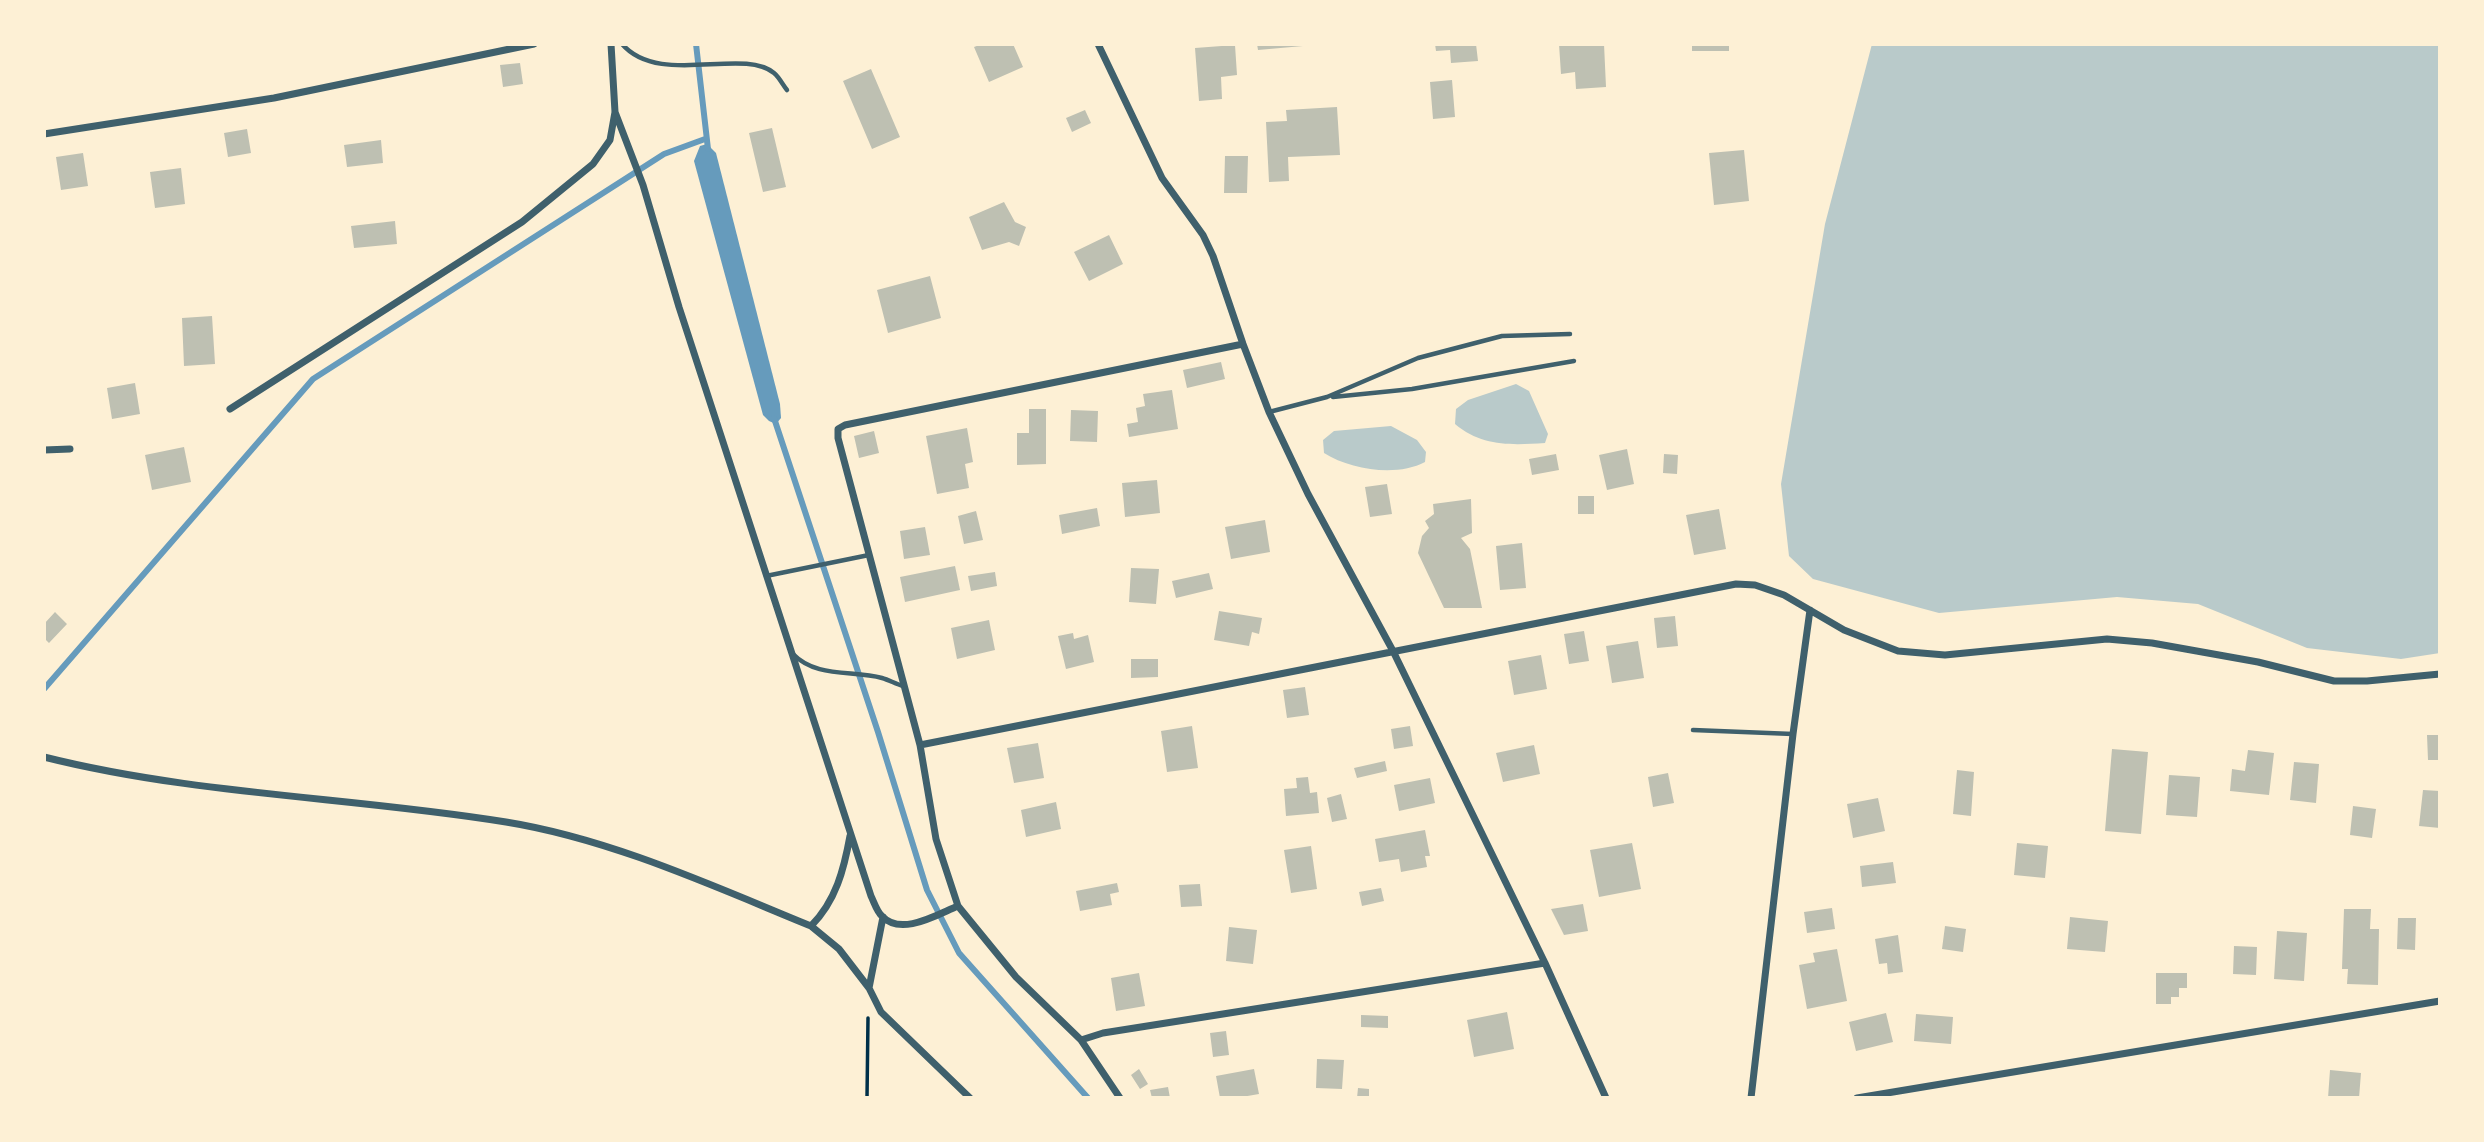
<!DOCTYPE html>
<style>
body{margin:0}
#map{position:relative;width:2484px;height:1142px;overflow:hidden;background:#fdf0d5;font-family:"DejaVu Sans",sans-serif}
canvas{display:block}
.frame{position:absolute;inset:0;border:46px solid #fdf0d5;pointer-events:none}
</style>
<div id="map">
<canvas width="2484" height="1142"></canvas>
<div class="frame"></div>
</div>
<script>
const context = document.querySelector('canvas').getContext('2d');
context.lineJoin = 'round';
function paint(path, color) { context.fillStyle = color; context.fill(path, 'evenodd'); }
function strokePath(path, color, width, dash) { context.strokeStyle = color; context.lineWidth = width; context.lineCap = dash ? 'butt' : 'round'; context.setLineDash(dash || []); context.stroke(path); }
const green = new Path2D(`
 M1872,44H2440V653L2401,659L2307,648L2198,604L2117,597L1939,613L1813,579L1789,556L1781,484L1825,224Z
 M1516,384L1529,391L1548,434L1545,443C1512,445 1482,447 1455,424L1456,409L1468,400Z
 M1391,426L1417,440L1426,452L1425,462C1397,477 1351,470 1324,453L1323,440L1334,431Z`);
const water = new Path2D(`
 M707,144L716,153L780,404L781,418L776,424L769,421L763,415L694,161L700,146Z`);
const stream = new Path2D(`
 M696,44L708,149
 M774,418L878,732L927,890L959,953L1088,1098
 M44,689L313,379L664,154L705,139`);
const building = new Path2D(`
 M982,44H1013L1023,67L989,82L974,47Z
 M1257,44H1303V46L1258,50Z
 M1435,44H1476L1478,61L1451,63L1450,50L1436,51Z
 M1559,44H1604L1606,87L1576,89L1575,72L1561,74Z
 M1692,44H1729V51H1692Z
 M1235,45L1237,75L1221,77L1222,99L1199,101L1195,48Z
 M520,63L523,84L503,87L500,65Z
 M871,69L900,137L872,149L843,81Z
 M1452,80L1455,117L1433,119L1430,82Z
 M1337,107L1340,155L1288,157L1289,181L1269,182L1266,122L1287,121L1286,110Z
 M1085,110L1091,123L1072,132L1066,118Z
 M772,128L786,187L763,192L749,133Z
 M247,129L251,153L228,157L224,133Z
 M381,140L383,163L347,167L344,145Z
 M1744,150L1749,201L1714,205L1709,153Z
 M83,153L88,186L61,190L56,157Z
 M1225,156H1248L1247,193H1224Z
 M181,168L185,204L155,208L150,172Z
 M1004,202L1015,222L1026,227L1019,246L1009,242L982,250L969,217Z
 M395,221L397,244L354,248L351,226Z
 M1109,235L1123,264L1089,281L1074,252Z
 M930,276L941,318L888,333L877,290Z
 M212,316L215,364L184,366L182,318Z
 M1221,362L1225,379L1187,388L1183,370Z
 M135,383L140,414L112,419L107,388Z
 M1172,390L1178,429L1129,437L1127,424L1138,422L1136,408L1145,406L1143,394Z
 M1029,409H1046V464L1017,465V433H1029Z
 M1071,410L1098,411L1097,442L1070,441Z
 M967,428L973,462L965,464L969,488L937,494L926,436Z
 M874,431L879,453L859,458L854,436Z
 M184,447L191,482L152,490L145,455Z
 M1627,449L1634,484L1607,490L1599,455Z
 M1556,454L1559,470L1532,475L1529,459Z
 M1664,454L1678,455L1677,474L1663,473Z
 M1157,480L1160,513L1125,517L1122,483Z
 M1387,484L1392,514L1370,517L1365,487Z
 M1578,496H1594V514H1578Z
 M1471,499L1472,533L1461,538L1470,549L1482,608H1444L1418,553L1422,536L1429,528L1425,521L1434,514L1433,504Z
 M1097,508L1100,526L1062,534L1059,515Z
 M1719,509L1726,549L1694,555L1686,515Z
 M976,511L983,540L964,544L958,516Z
 M1265,520L1270,552L1231,559L1225,527Z
 M925,527L930,555L904,559L900,531Z
 M1522,543L1526,588L1500,590L1496,546Z
 M955,566L960,590L905,602L900,577Z
 M1131,568L1159,569L1156,604L1129,602Z
 M995,572L997,586L971,591L968,576Z
 M1209,573L1213,589L1176,598L1172,581Z
 M1219,611L1262,618L1259,634L1252,632L1249,646L1214,640Z
 M55,612L67,624L49,643L44,638V624Z
 M1675,616L1678,646L1657,648L1654,618Z
 M989,620L995,650L957,659L951,628Z
 M1584,631L1589,661L1569,664L1564,634Z
 M1073,633L1074,639L1088,635L1094,662L1066,669L1058,636Z
 M1638,641L1644,678L1612,683L1606,646Z
 M1541,655L1547,689L1514,695L1508,661Z
 M1131,659H1158V677L1131,678Z
 M1305,687L1309,715L1287,718L1283,690Z
 M1192,726L1198,768L1167,772L1161,731Z
 M1410,726L1413,746L1394,749L1391,729Z
 M2427,735H2440V760H2428Z
 M1038,743L1044,778L1014,783L1007,748Z
 M1534,745L1540,774L1503,782L1496,753Z
 M2112,749L2148,752L2141,834L2105,831Z
 M2248,750L2274,753L2269,795L2230,791L2232,769L2245,771Z
 M1385,761L1387,771L1357,778L1354,768Z
 M2294,762L2319,764L2316,803L2290,800Z
 M1957,770L1974,772L1971,816L1953,814Z
 M1668,773L1674,803L1653,807L1648,777Z
 M2169,775L2200,777L2197,817L2166,815Z
 M1308,777L1310,793L1317,792L1319,813L1286,816L1284,789L1297,788L1296,778Z
 M1430,778L1435,803L1399,811L1394,785Z
 M2423,790L2440,791V828L2419,826Z
 M1341,794L1347,819L1332,822L1327,798Z
 M1878,798L1885,831L1853,838L1847,804Z
 M1056,802L1061,829L1026,837L1021,810Z
 M2353,806L2376,809L2372,838L2350,835Z
 M1425,830L1430,856H1425L1427,867L1401,872L1399,859L1379,862L1375,839Z
 M1632,843L1641,889L1599,897L1590,850Z
 M2017,843L2048,846L2045,878L2014,875Z
 M1311,846L1317,889L1291,893L1284,850Z
 M1893,862L1896,883L1862,887L1860,866Z
 M1117,883L1119,892L1110,894L1112,905L1080,911L1076,891Z
 M1200,884L1202,906L1181,907L1179,885Z
 M1381,888L1384,901L1362,906L1359,892Z
 M1583,904L1588,931L1564,935L1551,909Z
 M1832,908L1835,929L1807,933L1804,912Z
 M2344,909H2371L2370,929H2379L2378,985L2347,984L2348,969H2342Z
 M2070,917L2108,921L2105,952L2067,949Z
 M2398,918H2416L2415,950L2397,949Z
 M1945,926L1966,929L1963,952L1942,949Z
 M1229,927L1257,930L1253,964L1226,961Z
 M2277,931L2307,933L2304,981L2274,979Z
 M1898,935L1903,972L1888,974L1887,963L1879,964L1875,939Z
 M2234,946L2257,947L2256,975L2233,974Z
 M1837,949L1847,1001L1807,1009L1799,965L1815,962L1813,953Z
 M1139,973L1145,1006L1116,1011L1111,978Z
 M2156,973H2187V988H2179V997H2171V1004H2156Z
 M1507,1012L1514,1049L1474,1057L1467,1020Z
 M1886,1013L1893,1042L1856,1051L1849,1022Z
 M1916,1014L1953,1017L1951,1044L1914,1041Z
 M1361,1015L1388,1016V1028L1361,1027Z
 M1226,1031L1229,1055L1213,1057L1210,1033Z
 M1317,1059L1344,1060L1342,1089L1316,1088Z
 M1139,1069L1148,1084L1140,1089L1131,1075Z
 M1254,1069L1259,1094L1236,1098H1220L1216,1076Z
 M2330,1070L2361,1073L2359,1098H2328Z
 M1168,1087L1170,1098H1152L1150,1090Z
 M1358,1088L1369,1089V1098H1357Z`);
const path = new Path2D(`
 M867,1098L868,1018`);
const service = new Path2D(`
 M622,44C659,87 742,47 774,73C779,77 783,85 787,90
 M1333,397L1412,389L1574,361
 M1269,412L1327,397L1418,358L1502,336L1570,334
 M766,576L869,555
 M793,654C816,678 852,670 882,678C889,680 896,684 903,686
 M1693,730L1793,734`);
const minor = new Path2D(`
 M1098,44L1162,178L1203,235L1213,256L1243,344L1269,412L1308,494L1393,651L1545,963L1606,1098
 M615,112L643,185L679,307L871,896C874,902 877,912 882,916C901,937 938,914 958,906
 M44,134L274,98L534,44
 M230,409L522,222L593,164L610,140L615,112L611,44
 M44,450L70,449
 M920,745L1736,584L1755,585L1784,595L1844,630L1898,651L1945,655L2107,639L2152,643L2258,662L2334,681H2367L2440,674
 M44,757C195,795 353,797 506,822C611,839 713,886 811,926L839,949L869,988
 M883,917L869,988L881,1012L970,1098
 M811,926C836,901 844,869 850,836
 M1081,1040L1103,1033L1545,963
 M1120,1098L1081,1040L1016,977L958,906L936,839L920,745L838,438V429L845,425L1243,344
 M1751,1098L1793,734L1810,610
 M1857,1098L2440,1001`);
paint(green, '#b9caca');
paint(water, '#669bbc');
strokePath(stream, '#669bbc', 6);
paint(building, '#bec0b2');
strokePath(path, '#003049', 3.5);
strokePath(service, '#3f606c', 4.5);
strokePath(minor, '#3f606c', 7);
</script>
